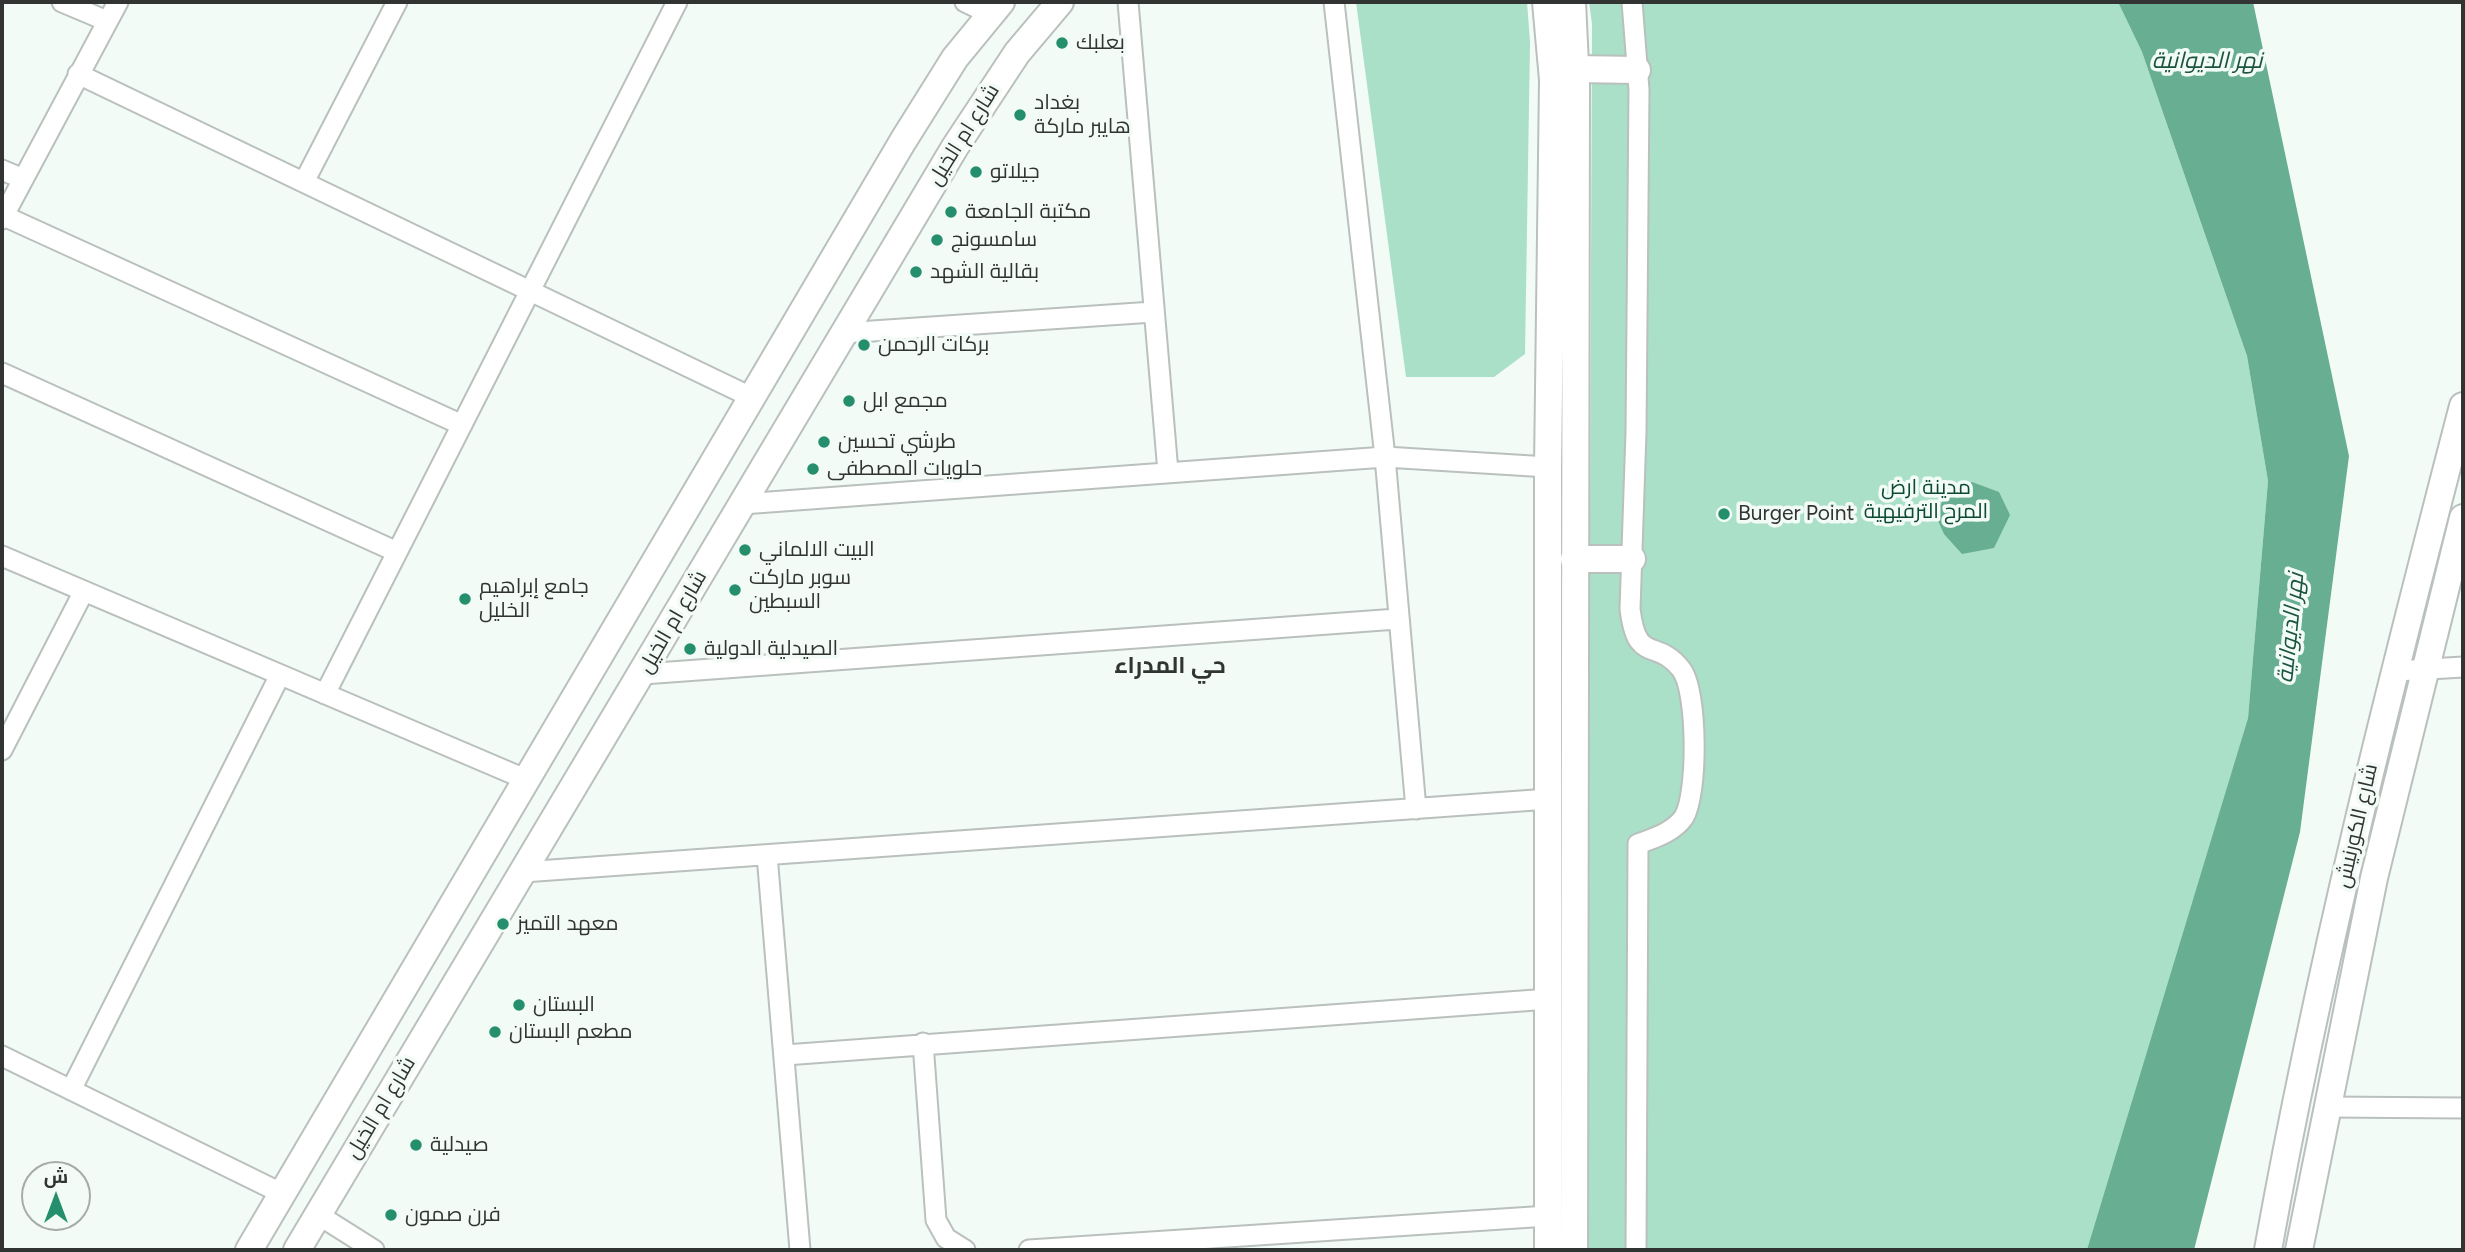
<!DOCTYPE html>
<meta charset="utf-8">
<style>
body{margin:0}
#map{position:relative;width:2465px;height:1252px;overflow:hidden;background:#f3fbf7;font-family:Figtree,Cairo,sans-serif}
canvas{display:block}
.frame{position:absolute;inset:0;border:4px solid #313432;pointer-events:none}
.north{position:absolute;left:21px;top:1161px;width:70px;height:70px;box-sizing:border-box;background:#f3fbf7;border:2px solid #a5aba8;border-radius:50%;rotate:0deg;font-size:19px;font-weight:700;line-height:28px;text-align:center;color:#313432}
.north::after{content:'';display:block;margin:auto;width:24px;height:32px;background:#258f6d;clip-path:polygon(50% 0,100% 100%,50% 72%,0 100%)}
</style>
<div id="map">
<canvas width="2465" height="1252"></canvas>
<div class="frame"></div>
<div class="north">ش</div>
</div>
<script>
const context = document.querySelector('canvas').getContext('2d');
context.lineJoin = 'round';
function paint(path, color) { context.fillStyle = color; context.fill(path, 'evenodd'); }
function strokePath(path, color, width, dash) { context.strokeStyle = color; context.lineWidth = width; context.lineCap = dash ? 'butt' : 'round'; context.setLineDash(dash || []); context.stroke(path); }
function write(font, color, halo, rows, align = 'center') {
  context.font = font + ' Figtree,Cairo,sans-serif'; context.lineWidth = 7; context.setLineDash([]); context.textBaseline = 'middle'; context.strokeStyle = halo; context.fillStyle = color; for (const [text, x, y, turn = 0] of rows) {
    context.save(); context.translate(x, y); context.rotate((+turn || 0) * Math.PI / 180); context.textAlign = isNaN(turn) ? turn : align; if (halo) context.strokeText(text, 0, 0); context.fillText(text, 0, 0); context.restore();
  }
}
const green = new Path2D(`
 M1356,2H1527L1530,42L1525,354L1494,377H1406Z
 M1589,2H2118L2142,52L2247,356L2268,481L2248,718L2090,1250H1587L1592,24Z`);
const water = new Path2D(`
 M2118,2H2253L2349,456L2300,832L2194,1250H2087L2248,718L2268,481L2247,356L2142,52Z
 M1972,482L1999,492L2010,515L1994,548L1962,554L1944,534L1935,514L1948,492Z`);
const minor = new Path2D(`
 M62,2L107,21
 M965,2L990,14
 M1128,2L1168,472
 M1334,2L1385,457L1416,809
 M1632,2L1639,90L1636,432L1630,609C1637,666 1656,637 1681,669C1698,690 1698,794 1684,817C1674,832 1654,838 1638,844L1636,1250
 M78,74L751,397
 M2,170L21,178
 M304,182L397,2
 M4,216L462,425
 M2,219L118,2
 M843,333L1153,312
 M2,373L397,552
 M742,504L1385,457L1548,467
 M2,556L525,779
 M2396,671L2463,667
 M643,674L1397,619
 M325,694L677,2
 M2,750L84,591
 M767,855L800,1250
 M523,872L1549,799
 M923,1043L936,1220L946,1238L965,1250
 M785,1055L1549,999
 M2,1056L281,1193
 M71,1090L280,675
 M2326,1107L2463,1108
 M317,1214L374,1250
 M1029,1250L1548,1216`);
const secondary = new Path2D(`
 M1546,2L1553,80L1548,467V1250
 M1572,2L1576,85L1574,1250
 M1576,69L1637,70
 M1574,559H1632
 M249,1250L903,141L955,58L1001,2
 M297,1250L955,147L1017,53L1060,2
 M2268,1250C2319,965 2390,686 2463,406
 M2299,1250L2374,878L2463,518`);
const markers = [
 [1062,43,7,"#258f6d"],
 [1020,115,7,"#258f6d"],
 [976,172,7,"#258f6d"],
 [951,212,7,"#258f6d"],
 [937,240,7,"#258f6d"],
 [916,272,7,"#258f6d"],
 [864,345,7,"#258f6d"],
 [849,401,7,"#258f6d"],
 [824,442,7,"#258f6d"],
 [813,469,7,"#258f6d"],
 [1724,514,7,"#258f6d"],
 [745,550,7,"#258f6d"],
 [735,590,7,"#258f6d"],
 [465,599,7,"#258f6d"],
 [690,649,7,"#258f6d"],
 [503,924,7,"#258f6d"],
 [519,1005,7,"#258f6d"],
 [495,1032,7,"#258f6d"],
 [416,1145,7,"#258f6d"],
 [391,1215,7,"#258f6d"]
];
const poiNames = [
 ["بعلبك",1076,43],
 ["بغداد",1034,103],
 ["هايبر ماركة",1034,127],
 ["جيلاتو",990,172],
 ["مكتبة الجامعة",965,212],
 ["سامسونج",951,240],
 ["بقالية الشهد",930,272],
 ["بركات الرحمن",878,345],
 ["مجمع ابل",863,401],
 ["طرشي تحسين",838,442],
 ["حلويات المصطفى",827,469],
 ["Burger Point",1738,514],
 ["البيت الالماني",759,550],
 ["سوبر ماركت",749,578],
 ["السبطين",749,602],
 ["جامع إبراهيم",479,587],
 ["الخليل",479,611],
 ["الصيدلية الدولية",704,649],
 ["معهد التميز",517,924],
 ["البستان",533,1005],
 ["مطعم البستان",509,1032],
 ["صيدلية",430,1145],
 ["فرن صمون",405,1215]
];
const streetNames = [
 ["شارع ام الخيل",964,135,-58],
 ["شارع ام الخيل",673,622,-60],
 ["شارع الكورنيش",2357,826,-77],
 ["شارع ام الخيل",381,1108,-59]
];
const parkNames = [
 ["مدينة ارض",1926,488],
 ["المرح الترفيهية",1926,512]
];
const waterNames = [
 ["نهر الديوانية",2207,61],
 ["نهر الديوانية",2291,628,-84]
];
const neighbourhoodNames = [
 ["حي المدراء",1170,666]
];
paint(green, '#aadfc8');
paint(water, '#67ae92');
strokePath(minor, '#b9c0bd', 23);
strokePath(secondary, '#b9c0bd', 30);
strokePath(minor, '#fff', 19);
strokePath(secondary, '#fff', 26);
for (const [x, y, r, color] of markers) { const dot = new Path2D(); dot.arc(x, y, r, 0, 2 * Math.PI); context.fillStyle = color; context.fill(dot); strokePath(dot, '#f3fbf7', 2.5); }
write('21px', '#313432', '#f3fbf7', poiNames, 'left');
write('21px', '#313432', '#f3fbf7', streetNames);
write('21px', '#0d4a36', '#f3fbf7', parkNames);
write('italic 23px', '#1b5440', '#f3fbf7', waterNames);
write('bold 23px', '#313432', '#f3fbf7', neighbourhoodNames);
</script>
